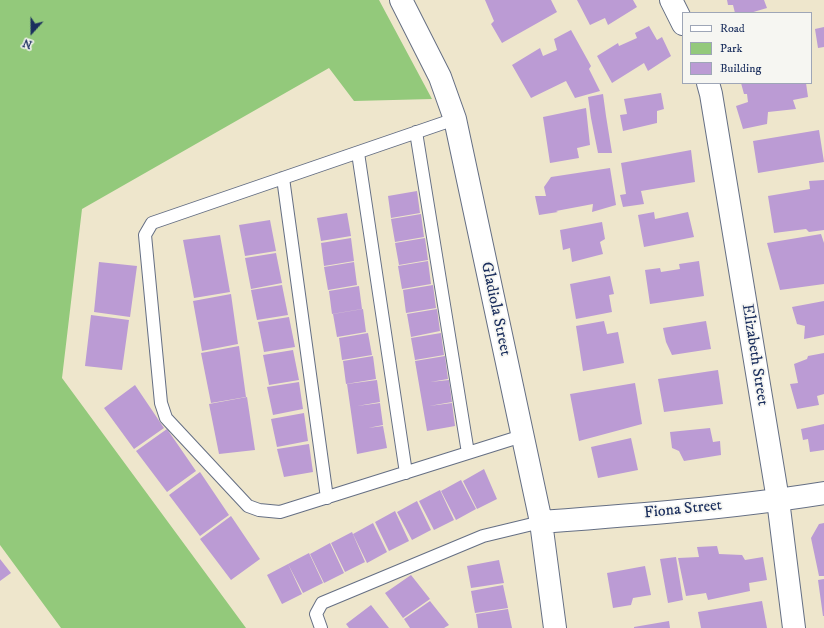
<!DOCTYPE html>
<style>
body{margin:0}
#map{position:relative;width:824px;height:628px;overflow:hidden;background:#eee6cc;font-family:"IM FELL DW Pica",serif}
canvas{display:block}
.legend{position:absolute;left:682px;top:12px;width:130px;height:72px;box-sizing:border-box;background:#f6f6f2;border:1px solid #9ea6b7;margin:0;padding:5px 7px;list-style:none;font-size:12px;color:#1b2f5e}
.legend li{display:flex;align-items:center;gap:8px;height:20px}
.legend b{width:20px;border:1px solid #9ea6b7}
.north{position:absolute;left:12px;top:12px;width:40px;height:40px;-webkit-text-stroke:3px #f6f6f2;paint-order:stroke;rotate:201deg;font-size:11px;font-weight:700;line-height:16px;text-align:center;color:#1b2f5e}
.north::after{content:'';display:block;margin:auto;width:14px;height:18px;background:#1b2f5e;clip-path:polygon(50% 0,100% 100%,50% 72%,0 100%)}
</style>
<div id="map">
<canvas width="824" height="628"></canvas>
<ul class="legend">
<li><b style="height:5px;background:#fff"></b>Road</li>
<li><b style="height:11px;background:#93c97b"></b>Park</li>
<li><b style="height:11px;background:#bb9bd4"></b>Building</li>
</ul>
<div class="north">N</div>
</div>
<script>
const context = document.querySelector('canvas').getContext('2d');
context.lineJoin = 'round';
function paint(path, color) { context.fillStyle = color; context.fill(path, 'evenodd'); }
function strokePath(path, color, width, dash) { context.strokeStyle = color; context.lineWidth = width; context.lineCap = dash ? 'butt' : 'round'; context.setLineDash(dash || []); context.stroke(path); }
function write(font, color, halo, rows, align = 'center') {
  context.font = font + ' "IM FELL DW Pica",serif'; context.lineWidth = 3.5; context.setLineDash([]); context.textBaseline = 'middle'; context.strokeStyle = halo; context.fillStyle = color; for (const [text, x, y, turn = 0] of rows) {
    context.save(); context.translate(x, y); context.rotate((+turn || 0) * Math.PI / 180); context.textAlign = isNaN(turn) ? turn : align; if (halo) context.strokeText(text, 0, 0); context.fillText(text, 0, 0); context.restore();
  }
}
const green = new Path2D(`
 M0,0H379L432,99L354,101L329,68L82,209L62,378L246,628H61L0,545Z`);
const building = new Path2D(`
 M485,0H551L557,12L502,43L491,24L494,21Z
 M577,0H633L637,7L608,25L605,18L590,25Z
 M727,0H764L767,8L750,13H735L733,5H728Z
 M649,26L657,40L662,37L671,56L648,71L644,63L612,83L597,56L618,43L619,46L637,38L635,33Z
 M824,27V47L818,48L815,29Z
 M571,30L591,66L589,69L600,91L575,98L566,81L531,98L512,65L540,48L543,56L557,50L554,39Z
 M741,83H806L808,97L793,100L796,109L768,112L767,124L743,129L736,106L748,102L747,94H744Z
 M661,93L664,109L657,111V123L623,131L620,115L627,114L624,99Z
 M603,94L606,116L612,153H598L591,118L588,97Z
 M586,108L590,145L577,148L579,158L550,163L543,117Z
 M819,130L824,162L758,173L753,141Z
 M691,150L695,182L641,191L644,204L623,207L620,195L626,194L621,163Z
 M610,168L616,205L592,212L593,204L556,211L558,212L539,215L535,196H546L544,187L551,177Z
 M824,180V230L809,232L806,229L774,233L768,196L810,189L809,181Z
 M417,191L420,213L391,218L388,196Z
 M654,212L655,219L688,212L694,237L644,247L638,215Z
 M347,213L351,236L321,241L317,218Z
 M421,214L424,237L395,242L391,219Z
 M270,220L276,251L245,256L239,225Z
 M602,222L605,239L600,242L603,254L572,262L570,248L563,250L560,230Z
 M821,234L824,243V284L780,290L767,243Z
 M220,235L230,292L194,298L183,240Z
 M351,238L354,261L324,266L321,243Z
 M425,238L428,260L399,265L395,243Z
 M276,253L282,283L251,289L245,258Z
 M428,261L431,284L402,289L398,266Z
 M699,261L704,296L650,304L645,270L660,268L661,272L680,269L679,264Z
 M99,262L137,266L130,317L94,312Z
 M354,262L357,285L328,290L324,267Z
 M610,276L614,294L609,295L612,312L576,319L570,284Z
 M282,285L288,315L257,320L251,290Z
 M433,285L436,308L406,313L403,290Z
 M359,286L362,309L332,314L329,291Z
 M231,294L238,344L202,351L193,301Z
 M824,301V335L804,339L805,326L797,324L792,307Z
 M363,309L366,332L337,337L333,314Z
 M437,309L440,331L411,337L407,314Z
 M91,315L129,320L122,370L85,366Z
 M289,317L295,347L264,352L258,322Z
 M604,321L607,334L618,332L624,363L583,371L576,326Z
 M706,321L711,349L672,355L666,342L663,328Z
 M368,333L372,355L342,360L339,338Z
 M441,333L444,355L415,360L411,338Z
 M239,346L246,397L211,403L201,353Z
 M293,350L299,380L269,385L263,355Z
 M824,353V394L817,396L819,405L797,409L790,384L798,383L794,364L807,359L808,356Z
 M373,356L376,379L346,384L343,361Z
 M445,356L448,379L430,382L449,380L452,402L429,406L452,403L455,426L427,431L415,361Z
 M718,370L723,404L664,412L658,379Z
 M377,380L380,402L357,406L380,403L383,425L368,428L383,426L387,448L357,454L347,384Z
 M299,382L303,409L273,415L267,387Z
 M635,383L642,424L579,441L570,394Z
 M135,385L164,428L134,449L104,408Z
 M247,397L255,450L219,454L209,404Z
 M304,413L308,441L277,447L271,419Z
 M824,424V450L810,452L808,439L803,440L801,429Z
 M710,428L713,442L720,441L721,455L684,461L679,451L672,448L670,432Z
 M167,429L196,471L167,492L136,451Z
 M631,438L638,470L598,478L591,447Z
 M309,444L313,472L284,477L277,449Z
 M484,469L497,499L477,509L463,481Z
 M200,472L229,515L200,536L169,495Z
 M461,480L476,509L456,520L441,491Z
 M440,490L454,520L434,530L419,501Z
 M417,501L431,530L412,540L397,512Z
 M395,511L409,541L389,551L375,522Z
 M231,516L260,559L231,580L200,539Z
 M373,523L387,552L367,563L353,534Z
 M824,523V576H819L811,538L819,524Z
 M352,532L365,562L345,572L331,543Z
 M330,543L344,573L324,583L310,554Z
 M717,546L719,554L742,555L745,560L763,557L767,580L749,583L750,591L708,600L706,593L686,596L678,558L699,557L697,547Z
 M309,553L323,583L303,593L288,564Z
 M676,557L683,600L668,603L660,559Z
 M0,559L11,573L0,581Z
 M499,560L504,583L471,588L467,566Z
 M288,564L302,594L282,604L267,575Z
 M645,566L651,595L633,598L631,605L613,608L607,573Z
 M411,575L430,599L403,618L385,593Z
 M824,579V616H823L818,580Z
 M503,585L508,608L475,613L471,591Z
 M430,601L449,625L444,628H410L404,619Z
 M762,601L767,628H701L698,612Z
 M371,605L389,628H349L346,624Z
 M508,609L512,628H478L476,614Z
 M669,621L670,628H634V627Z`);
const service = new Path2D(`
 M455,119L152,223L145,235L161,403L166,418L248,506L259,510L280,512L522,436
 M416,132L468,453
 M358,153L406,473
 M283,178L327,498
 M321,628L316,614L322,603L483,536L541,522`);
const minor = new Path2D(`
 M401,0L440,77L455,119L541,522L555,628
 M671,0L683,24
 M708,83L711,94L778,500L794,628
 M541,522C635,515 730,508 824,493`);
const streetNames = [
 ["Gladiola Street",495,309,78],
 ["Elizabeth Street",754,355,81],
 ["Fiona Street",683,510,-6]
];
paint(green, '#93c97b');
paint(building, '#bb9bd4');
strokePath(service, '#656f84', 14);
strokePath(minor, '#656f84', 24);
strokePath(service, '#fff', 12);
strokePath(minor, '#fff', 22);
write('16px', '#1b2f5e', '#f6f6f2', streetNames);
</script>
